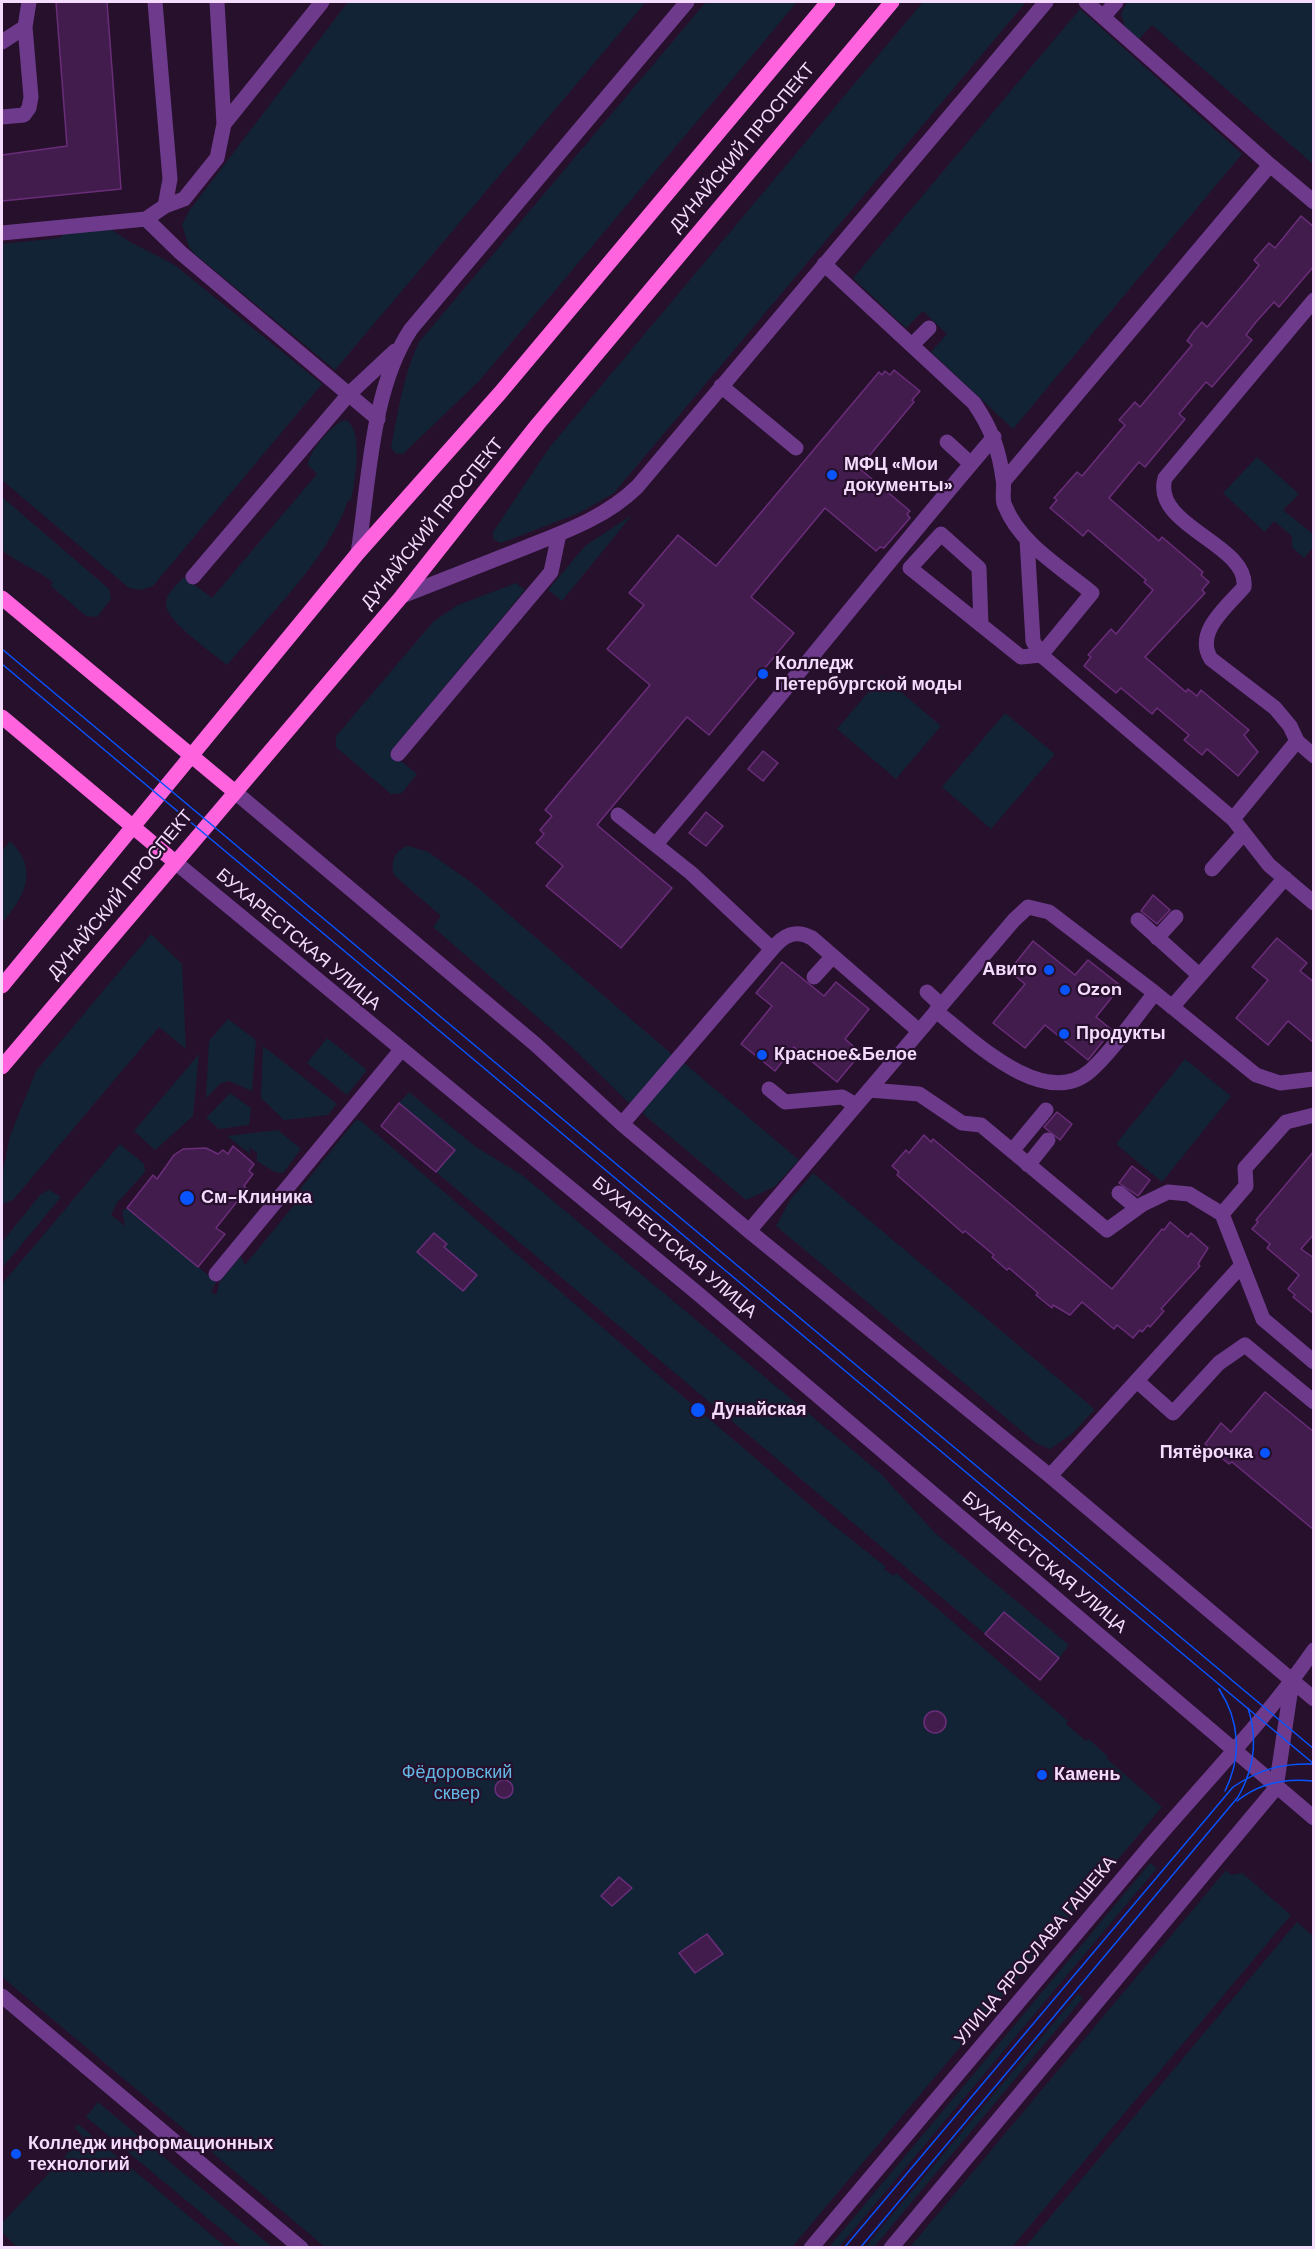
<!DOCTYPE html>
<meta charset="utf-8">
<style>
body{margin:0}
#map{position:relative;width:1315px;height:2249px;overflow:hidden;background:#26102c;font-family:"DM Sans",sans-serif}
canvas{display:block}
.frame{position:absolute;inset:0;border:3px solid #f5dcff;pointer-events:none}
</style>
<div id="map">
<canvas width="1315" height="2249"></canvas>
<div class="frame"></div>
</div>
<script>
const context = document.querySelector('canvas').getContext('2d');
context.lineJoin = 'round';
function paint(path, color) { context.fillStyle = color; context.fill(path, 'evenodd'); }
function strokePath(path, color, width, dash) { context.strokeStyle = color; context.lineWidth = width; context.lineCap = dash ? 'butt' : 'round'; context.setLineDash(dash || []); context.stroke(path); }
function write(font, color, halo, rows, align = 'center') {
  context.font = font + ' "DM Sans",sans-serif'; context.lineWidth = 4.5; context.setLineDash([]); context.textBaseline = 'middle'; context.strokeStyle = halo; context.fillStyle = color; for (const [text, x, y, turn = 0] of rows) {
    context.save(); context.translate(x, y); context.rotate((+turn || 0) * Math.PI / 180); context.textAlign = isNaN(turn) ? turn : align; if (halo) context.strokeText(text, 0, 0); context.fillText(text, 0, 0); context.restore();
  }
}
const green = new Path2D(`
 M348,2L645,3L335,370L196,255L189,247L182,225L189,211Z
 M706,2H797L480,380L403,454H396L391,448C398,412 403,376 419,342Z
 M923,2H1026L614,493L579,513L501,543L493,539V532L549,448Z
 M1127,2H1313V164L1152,25L1139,39L1125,27L1121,14Z
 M1080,9L1242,154L1013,429L931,352L947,334L923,311L906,328L853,278Z
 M112,230C132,245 154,253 176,266L322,384L153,586L141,590L129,588L2,480V244L60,238L64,233Z
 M346,420C364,430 355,483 351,500L348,501C327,560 268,616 227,665C213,653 165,621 166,603C166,593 178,584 184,577L212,598L317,474L308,465C307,454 334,421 346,420Z
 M1257,457L1299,494L1283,510L1313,534V547L1304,558L1292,547V536L1274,521L1265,532L1223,493Z
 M2,497L109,589L111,599L97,617L86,616L51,586L53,582C36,569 16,562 2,550Z
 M632,515L562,601L548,590L585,546Z
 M516,583L525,590L390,752L417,774L402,793L391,794L336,747V736L434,621L458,605Z
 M882,676L941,726L896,779L837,729Z
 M1005,713L1055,754L991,829L942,787Z
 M10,841C40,870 24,897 2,923V851Z
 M408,846L428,852L472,883L674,1056L635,1099L629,1103L573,1048L433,927L441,916L394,875C390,862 395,850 408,846Z
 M151,934L182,964L186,1049L159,1027L13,1200L2,1204V1176L10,1136L36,1071Z
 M228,1019L256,1040L252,1091L229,1081L220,1084L206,1098L209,1041Z
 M327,1038L367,1070L347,1095L307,1063Z
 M263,1046L337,1104L328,1115L284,1120L261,1098Z
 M199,1054L193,1116L155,1150L134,1131Z
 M1185,1059L1231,1096L1162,1182L1116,1144Z
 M684,1063L799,1160L774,1187L746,1200L643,1114L648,1103Z
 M409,1092L476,1147L522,1175L880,1473L936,1534L1069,1645L1059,1658L1004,1612L985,1634L436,1172L455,1150L399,1103Z
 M230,1093L251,1108L249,1125L219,1129L206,1118Z
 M360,1120L832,1524L886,1567L883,1568L892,1575L897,1574L1068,1721L1066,1724L1086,1741L1089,1739L1108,1757L1107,1759L1162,1807L792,2247H325L2,1977V1284L120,1144L144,1164L145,1172L117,1203L111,1215L125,1226L122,1211L127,1208L216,1282L211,1292L216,1295L220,1281L241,1256L245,1265L304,1193L300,1189L355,1121Z
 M278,1130L301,1149L283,1173L275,1172L257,1161V1153L249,1147L250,1154L227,1136Z
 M813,1173L1092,1407L1094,1410L1072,1434L1050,1449L1036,1443L776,1226L790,1200Z
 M49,1190L61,1197L2,1268V1242L40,1195Z
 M1150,1863L1157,1868L839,2247H829Z
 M1226,1870L1231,1875L1242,1873L1291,1915L1012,2247H910Z
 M1297,1922L1313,1936V2247H1025Z
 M1078,1994L1083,1998L874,2247H865Z
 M98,2102L272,2247H242L86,2117Z
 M78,2124L226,2247H17L2,2232V2223L83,2137L75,2128Z`);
const building = new Path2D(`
 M56,2H107L121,189L2,201V155L67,146Z
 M1301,216L1314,227V266L1279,307L1274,302L1256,322L1246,335L1252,340L1212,387L1206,382L1179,414L1185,419L1145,467L1139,462L1109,498L1159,541L1162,537L1203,572L1201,575L1209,582L1202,590L1205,593L1145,657L1186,692L1188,689L1197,696L1201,690L1249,730L1244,735L1258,752L1238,776L1207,749L1202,755L1184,740L1189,735L1157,708L1152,714L1121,688L1116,693L1084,666L1091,657L1088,655L1111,629L1116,634L1153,590L1144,582L1146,580L1088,530L1083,536L1050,508L1057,500L1054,498L1077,472L1082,476L1125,425L1119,420L1135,402L1140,407L1192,345L1187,341L1194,331L1202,322L1207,327L1247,280L1259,265L1254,260L1269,243L1275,248Z
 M894,370L920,391L912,400L914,402L859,468L910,511L907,514L910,518L884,548L880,547L876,551L825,508L751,597L794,633L709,735L687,717L597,825L672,888L621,948L546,886L563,866L536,843L544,834L540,830L552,816L545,810L650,685L607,649L644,605L629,593L678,535L716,566L879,372L882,375L885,371L890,375Z
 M763,751L778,763L763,781L748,769Z
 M706,812L723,826L706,846L689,833Z
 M1153,895L1170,910L1157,924L1141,911Z
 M1277,938L1307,963L1300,971L1314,982V1043L1288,1021L1268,1045L1236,1018L1268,980L1252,967Z
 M1033,941L1075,975L1088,960L1121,986L1096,1017L1112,1030L1088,1060L1045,1025L1025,1048L993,1023L1025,984L1009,971Z
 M782,962L824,996L836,982L869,1009L845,1039L861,1053L837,1082L794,1047L775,1071L741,1044L772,1006L756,993Z
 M399,1103L455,1150L436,1172L381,1126Z
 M1057,1112L1072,1124L1060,1140L1044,1127Z
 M924,1135L931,1142L933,1139L1112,1289L1162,1229L1164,1230L1170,1222L1188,1237L1191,1233L1208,1248L1198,1264L1200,1266L1161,1309L1164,1311L1150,1327L1148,1325L1142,1332L1140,1330L1133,1338L1117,1325L1114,1329L1082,1302L1070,1315L1053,1305L1052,1308L1036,1295L1038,1293L1009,1268L1007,1270L992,1257L994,1255L965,1231L963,1233L897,1175L899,1172L892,1166L906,1150L909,1153Z
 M233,1146L254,1164L249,1171L253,1174L244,1186L247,1189L216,1228L225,1234L198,1267L127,1208L153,1175L157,1179L174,1155L183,1149L206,1148L218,1154L223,1150L228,1154Z
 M1314,1151V1234L1301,1249L1314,1258V1314L1293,1297L1295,1295L1288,1289L1299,1275L1267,1248L1270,1244L1252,1229L1258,1222L1256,1220Z
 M1132,1166L1150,1180L1138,1196L1119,1183Z
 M434,1233L447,1244L444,1247L477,1275L463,1291L417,1252Z
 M1265,1392L1314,1432V1530L1232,1462L1229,1464L1205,1444L1221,1423L1231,1432Z
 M1004,1612L1059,1658L1040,1680L985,1634Z
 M924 1722a11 11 0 1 1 22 0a11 11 0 1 1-22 0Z
 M495 1789a9 9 0 1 1 18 0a9 9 0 1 1-18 0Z
 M619,1877L632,1888L612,1906L601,1896Z
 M707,1934L723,1954L695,1973L679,1953Z`);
const minor = new Path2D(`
 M217,2L224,124
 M1086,2L1270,165
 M1103,17L1116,2
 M2,42L25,27
 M2,117L24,115L29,108L31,97L25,27L29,2
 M165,206L184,199L217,158L224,124L322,2
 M146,219L181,253L378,419
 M2,233L146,219L165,206L170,179L155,2
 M824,264L974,403C991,428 999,449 1003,479C1005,488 1001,499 1005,506C1020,544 1062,568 1092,593L1041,655L1021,657L910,568L941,534L979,568L981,625
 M1314,300L1165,478C1151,526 1249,544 1244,587C1227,607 1194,632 1211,659L1275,708L1290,726L1297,741L1314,756
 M912,345L929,328
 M721,386L796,448
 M947,442L971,464
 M1004,481L1270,165L1314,202
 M1027,540L1033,641L1041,655L1233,819
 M358,553C369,483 371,389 411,329L687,2
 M193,577L349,394L395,351
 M402,596C441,581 480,565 519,550C561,533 604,519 637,487L1046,2
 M1297,741L1233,819L1269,865L1314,903
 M398,754L551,572L559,534
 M235,792L535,1044L622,1124L749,1231L1050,1476L1314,1699
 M618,815L691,873L772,949
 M656,844C771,710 879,571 994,437
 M175,862L696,1292L1314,1818
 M1212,869L1243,834
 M1138,920L1199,975
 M1157,938L1176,917
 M814,977L833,956
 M927,992L941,1005
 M1172,1007L1285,878
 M936,1011C971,1039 1044,1111 1090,1071C1112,1052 1136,1016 1155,993L1256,1075L1280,1083L1314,1079
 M769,1089L785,1102L842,1097L856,1105
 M869,1090L919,1094L962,1123L981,1125L1107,1230L1143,1204L1168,1192L1189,1194L1222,1214L1263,1319L1314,1362
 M622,1124L772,949C784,935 795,929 812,938L919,1031
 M1012,1151L1046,1110
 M1028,1165L1048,1140
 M1119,1193L1137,1208
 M1222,1214L1246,1186L1245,1168L1286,1122L1314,1115
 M749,1231L1014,920L1028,907L1049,912L1155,993
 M216,1274L401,1050
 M1137,1381L1173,1413L1219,1363L1245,1345L1314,1402
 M1050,1476L1242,1265
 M2,1996L301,2248
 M811,2248C922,2116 1034,1984 1145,1852C1202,1785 1264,1722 1314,1650
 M891,2248L1276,1788L1292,1681`);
const major = new Path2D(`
 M2,598L235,792
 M2,717L175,862
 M2,986L358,553L500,393L828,2
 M2,1067L402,596L538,424L892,2`);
const tram = new Path2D(`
 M2,649L1314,1749
 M2,664L1314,1764
 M1219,1689C1240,1721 1242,1757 1225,1791
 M1237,1801C1259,1783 1286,1778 1314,1781
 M844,2248L1233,1787C1260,1769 1282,1763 1314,1764
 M860,2248L1238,1797C1254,1769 1258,1739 1248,1708`);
const markers = [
 [832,475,6,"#0854ff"],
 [763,674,6,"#0854ff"],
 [1049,970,6,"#0854ff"],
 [1065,990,6,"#0854ff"],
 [1064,1034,6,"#0854ff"],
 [762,1055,6,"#0854ff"],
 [187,1198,8,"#0854ff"],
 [698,1410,8,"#0854ff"],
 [1265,1453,6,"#0854ff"],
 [1042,1775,6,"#0854ff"],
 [16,2154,6,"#0854ff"]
];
const streetNames = [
 ["ДУНАЙСКИЙ ПРОСПЕКТ",743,148,-50],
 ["ДУНАЙСКИЙ ПРОСПЕКТ",433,524,-51],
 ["ДУНАЙСКИЙ ПРОСПЕКТ",121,895,-50],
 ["БУХАРЕСТСКАЯ УЛИЦА",298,940,40],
 ["БУХАРЕСТСКАЯ УЛИЦА",674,1248,40],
 ["БУХАРЕСТСКАЯ УЛИЦА",1044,1563,40],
 ["УЛИЦА ЯРОСЛАВА ГАШЕКА",1036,1951,-50]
];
const poiNames = [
 ["МФЦ «Мои",844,465],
 ["документы»",844,486],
 ["Колледж",775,664],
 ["Петербургской моды",775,685],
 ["Авито",1037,970,"right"],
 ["Ozon",1077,990],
 ["Продукты",1076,1034],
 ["Красное&Белое",774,1055],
 ["См-Клиника",201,1198],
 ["Дунайская",712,1410],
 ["Пятёрочка",1253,1453,"right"],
 ["Камень",1054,1775],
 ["Колледж информационных",28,2144],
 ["технологий",28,2165]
];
const parkNames = [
 ["Фёдоровский",457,1773],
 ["сквер",457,1794]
];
paint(green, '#132336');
paint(building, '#431c4e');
strokePath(building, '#6a2d7a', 1.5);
strokePath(minor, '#6e3a8c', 15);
strokePath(major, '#ff63dd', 15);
strokePath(tram, '#0854ff', 1.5);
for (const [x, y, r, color] of markers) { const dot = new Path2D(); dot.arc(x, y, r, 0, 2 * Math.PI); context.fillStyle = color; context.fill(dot); strokePath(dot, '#26102c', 2); }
write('18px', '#f5dcff', '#26102c', streetNames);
write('bold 18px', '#f5dcff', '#26102c', poiNames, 'left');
write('18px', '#62b8e4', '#26102c', parkNames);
</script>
